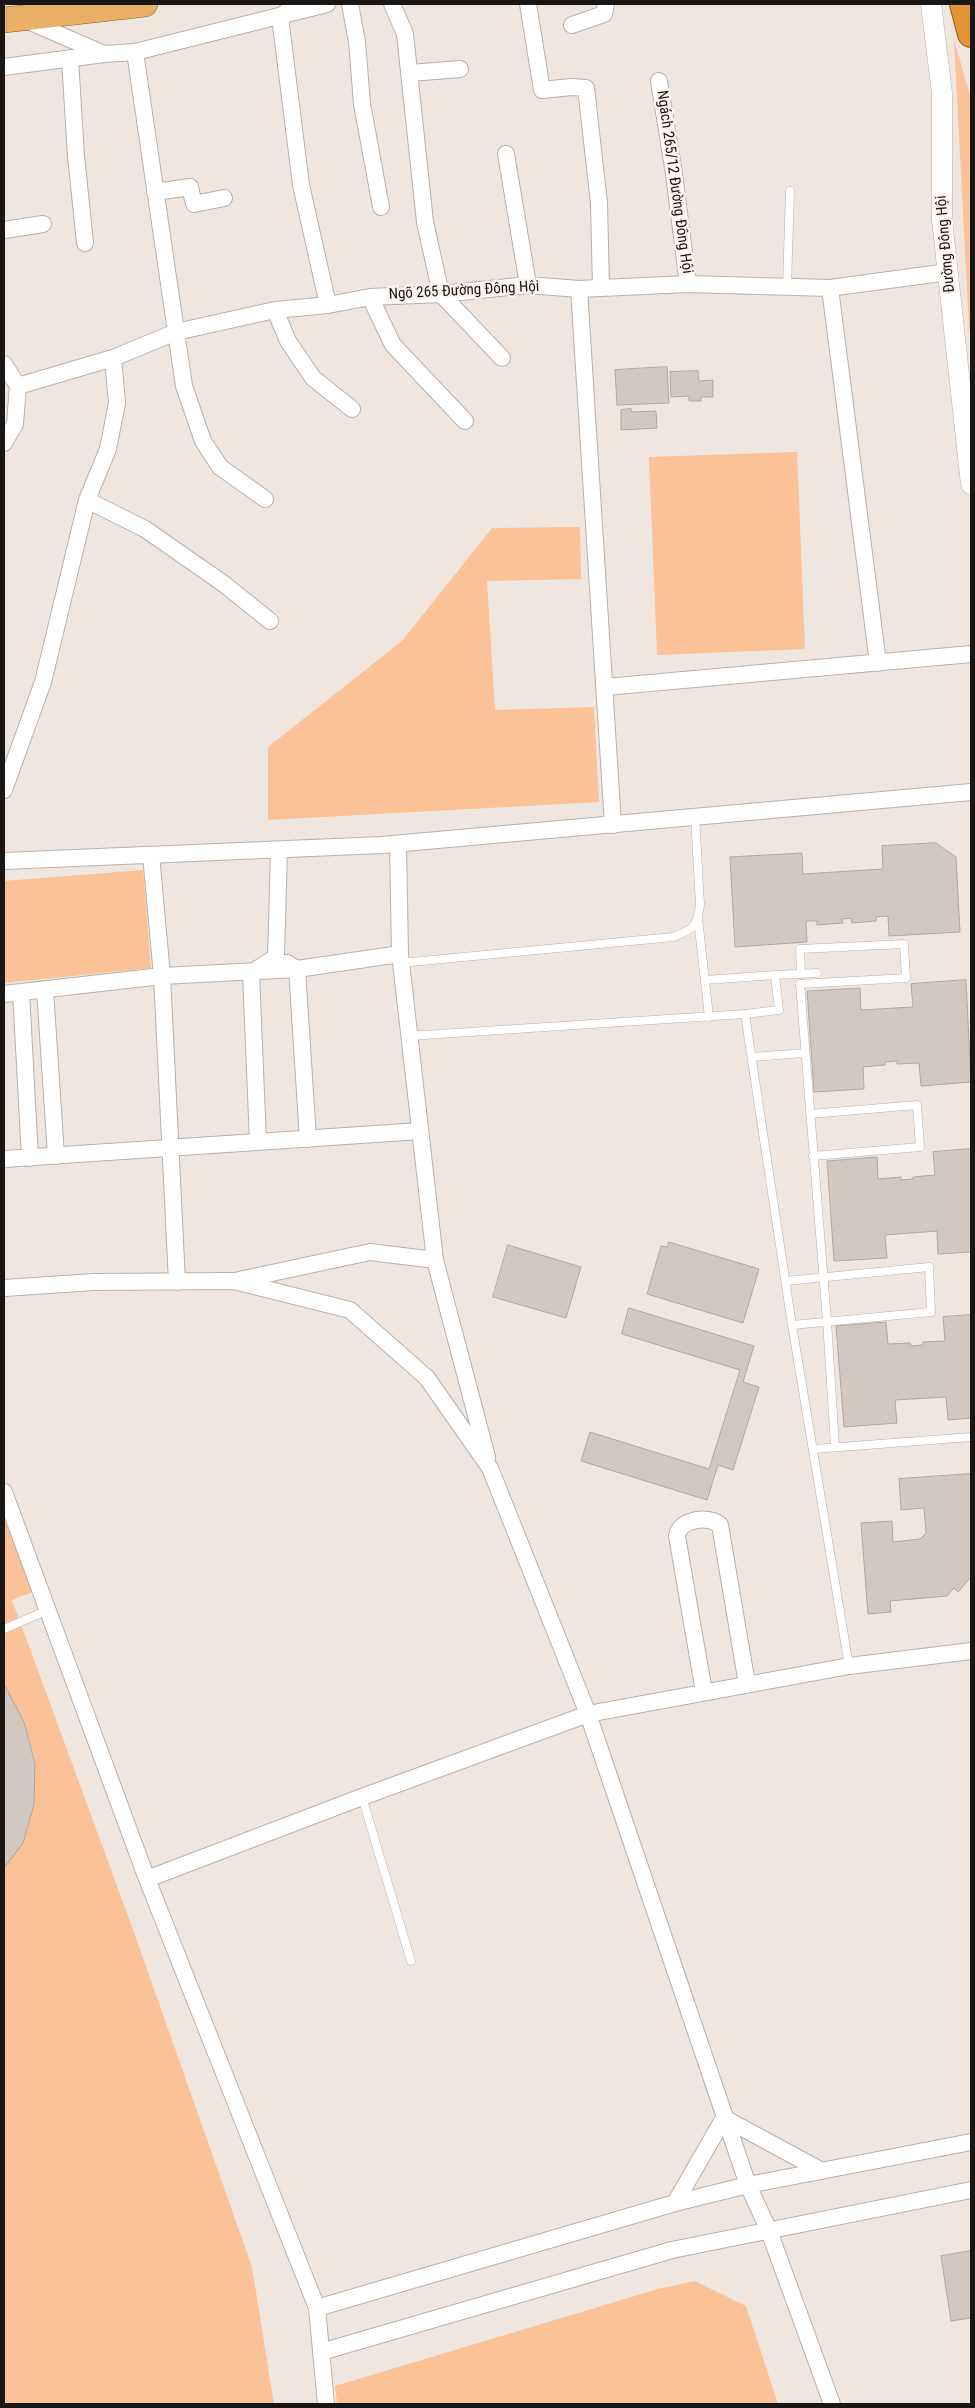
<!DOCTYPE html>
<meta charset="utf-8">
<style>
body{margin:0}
#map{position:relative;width:975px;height:2408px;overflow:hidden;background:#efe6df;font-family:"Roboto Condensed",sans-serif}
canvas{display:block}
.frame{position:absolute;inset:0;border:5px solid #191614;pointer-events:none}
</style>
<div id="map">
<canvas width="975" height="2408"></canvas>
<div class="frame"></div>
</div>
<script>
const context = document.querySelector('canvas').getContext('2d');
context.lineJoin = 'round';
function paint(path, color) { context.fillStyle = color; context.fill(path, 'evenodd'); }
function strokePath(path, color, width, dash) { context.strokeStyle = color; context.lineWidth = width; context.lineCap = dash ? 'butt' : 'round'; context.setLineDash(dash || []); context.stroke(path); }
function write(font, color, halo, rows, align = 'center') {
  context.font = font + ' "Roboto Condensed",sans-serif'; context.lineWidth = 5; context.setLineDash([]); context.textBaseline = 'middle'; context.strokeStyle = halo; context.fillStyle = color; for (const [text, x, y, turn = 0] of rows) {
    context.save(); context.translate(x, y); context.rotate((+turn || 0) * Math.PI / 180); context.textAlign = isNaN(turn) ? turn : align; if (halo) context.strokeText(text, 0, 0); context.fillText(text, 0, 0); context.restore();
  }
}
const green = new Path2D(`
 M954,40L971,99V342L969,327Z
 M797,452L805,649L657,655L649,457Z
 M580,527L581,579L487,581L495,710L594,707L599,802L268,820V747L402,641L492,528Z
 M143,870L151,968L4,983V881Z
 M4,1492L40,1589L12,1600L131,1924L252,2267L274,2404H4Z
 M695,2281L746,2306L778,2404H337L335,2386L658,2289Z`);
const building = new Path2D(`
 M667,367L669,403L617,405L615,370Z
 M698,371L699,381L713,380V397H701V401H689V396L671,397L670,372Z
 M631,409V412L656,411L657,428L621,430V410Z
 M936,843L956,857L960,932L889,936L888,916L876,917V921L852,923L851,918L842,919L843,923L817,925V921H806L807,942L735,947L730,857L802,853L803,874L883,869L882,846Z
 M966,980L971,1082L921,1086L919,1063L897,1064V1061L885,1062V1065L863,1067L864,1089L814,1092L807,991L860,988L861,1010L913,1007L911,984Z
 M971,1149V1252L938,1254L937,1231L885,1235L887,1258L834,1261L827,1161L877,1157L878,1179L901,1177V1180L913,1179V1177L935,1175L933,1152Z
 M669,1242L759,1269L743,1323L647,1294L661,1246L667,1247Z
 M508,1245L581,1267L566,1318L493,1297Z
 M629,1308L754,1346L743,1382L759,1387L733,1470L718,1465L707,1500L581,1461L590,1432L709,1469L740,1370L622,1334Z
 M971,1315V1418L948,1420L946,1397L895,1400L897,1423L844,1427L836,1326L886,1322L888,1344L910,1343L911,1346L923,1345V1342L945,1341L943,1317Z
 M971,1474V1577L958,1592L954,1588L947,1596L890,1601L891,1612L868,1614L861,1523L892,1521L893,1542L920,1539L926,1533L924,1508L901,1510L899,1479Z
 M4,1684L24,1722L35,1764L34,1805L23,1843L4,1868Z
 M971,2251V2318L951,2321L941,2256Z`);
const service = new Path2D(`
 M787,287L790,191
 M698,919L709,1017
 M401,963L673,937C694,929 697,927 700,905L695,816
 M801,974L800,949L904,944L906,978L800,984L827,1321L835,1446
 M705,980L775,975
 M745,1014L779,1010L775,975L817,973
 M408,1036L745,1014L792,1325L849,1666
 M752,1057L805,1053
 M810,1114L917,1105L920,1147L813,1156
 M786,1281L929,1267L931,1312L792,1325
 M814,1449L971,1437
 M4,1629L48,1610
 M362,1797L411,1961`);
const minor = new Path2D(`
 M350,4L357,42L362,104L381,207
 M392,4L405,34L425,222L441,294L502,358
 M528,4L542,90L571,87L586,88L599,203L601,288
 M287,11L280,17L301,185L328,305
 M26,20L104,54
 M572,25L604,14L606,4
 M135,52L184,386L203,441L220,467L265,499
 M70,59L76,156L85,243
 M4,67L104,54L135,52L327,4
 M410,73L460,69
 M659,81L674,174L688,284
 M506,154L528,285
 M155,192L190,187L194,204L224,198
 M4,230L43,224
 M830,288L878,663
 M579,289L613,825
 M370,297L393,345L465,421
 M275,310L288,341L313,378L352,409
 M4,364L18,386L113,358L176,332L275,310L328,305L370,297L441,294L528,285L579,289L688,284L830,288L948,272
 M4,443L15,424L18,386
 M87,500L145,529L224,584L270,621
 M606,687L971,654
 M4,790L43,682L87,500L108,449L117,403L113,358
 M398,844L400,954L435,1260
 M151,855L162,976L177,1282
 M4,861L382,845L971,792
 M276,957L279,850
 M287,963L297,969L308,1139
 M45,990L56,1156
 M21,992L30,1158
 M4,994L162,976L297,969L400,954
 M258,1142L251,973L276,957
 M4,1159L420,1131
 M239,1280L370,1252L435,1260L487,1457
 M4,1288L94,1282L234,1281L350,1310L427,1378L490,1468L588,1714L748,2185L769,2231L832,2404
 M4,1492L147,1879L317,2308L326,2404
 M704,1692L677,1536C679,1519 709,1515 720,1525L747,1684
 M147,1879L362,1797L588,1714L849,1666L971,1651
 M675,2203L724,2118L822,2171
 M317,2308L675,2203L748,2185L971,2142
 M321,2352L672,2250L971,2190`);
const tertiary = new Path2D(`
 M931,4L942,93V220L971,484`);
const primary = new Path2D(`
 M4,20L145,4`);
const trunk = new Path2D(`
 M963,4L971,34`);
const streetNames = [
 ["Ngách 265/12 Đường Đông Hội",674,182,82],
 ["Đường Đông Hội",946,244,-95],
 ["Ngõ 265 Đường Đông Hội",464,291,-3]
];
paint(green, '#fac296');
paint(building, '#d0c8c1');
strokePath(building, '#afa7a1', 1);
strokePath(service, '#b9b0aa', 9);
strokePath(minor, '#b9b0aa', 18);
strokePath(tertiary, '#b9b0aa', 21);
strokePath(primary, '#99580a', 26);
strokePath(trunk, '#99580a', 28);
strokePath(service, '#fff', 8);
strokePath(minor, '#fff', 16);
strokePath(tertiary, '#fff', 20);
strokePath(primary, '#ebb068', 25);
strokePath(trunk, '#e49636', 26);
write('15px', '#191614', '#fcf3ec', streetNames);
</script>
